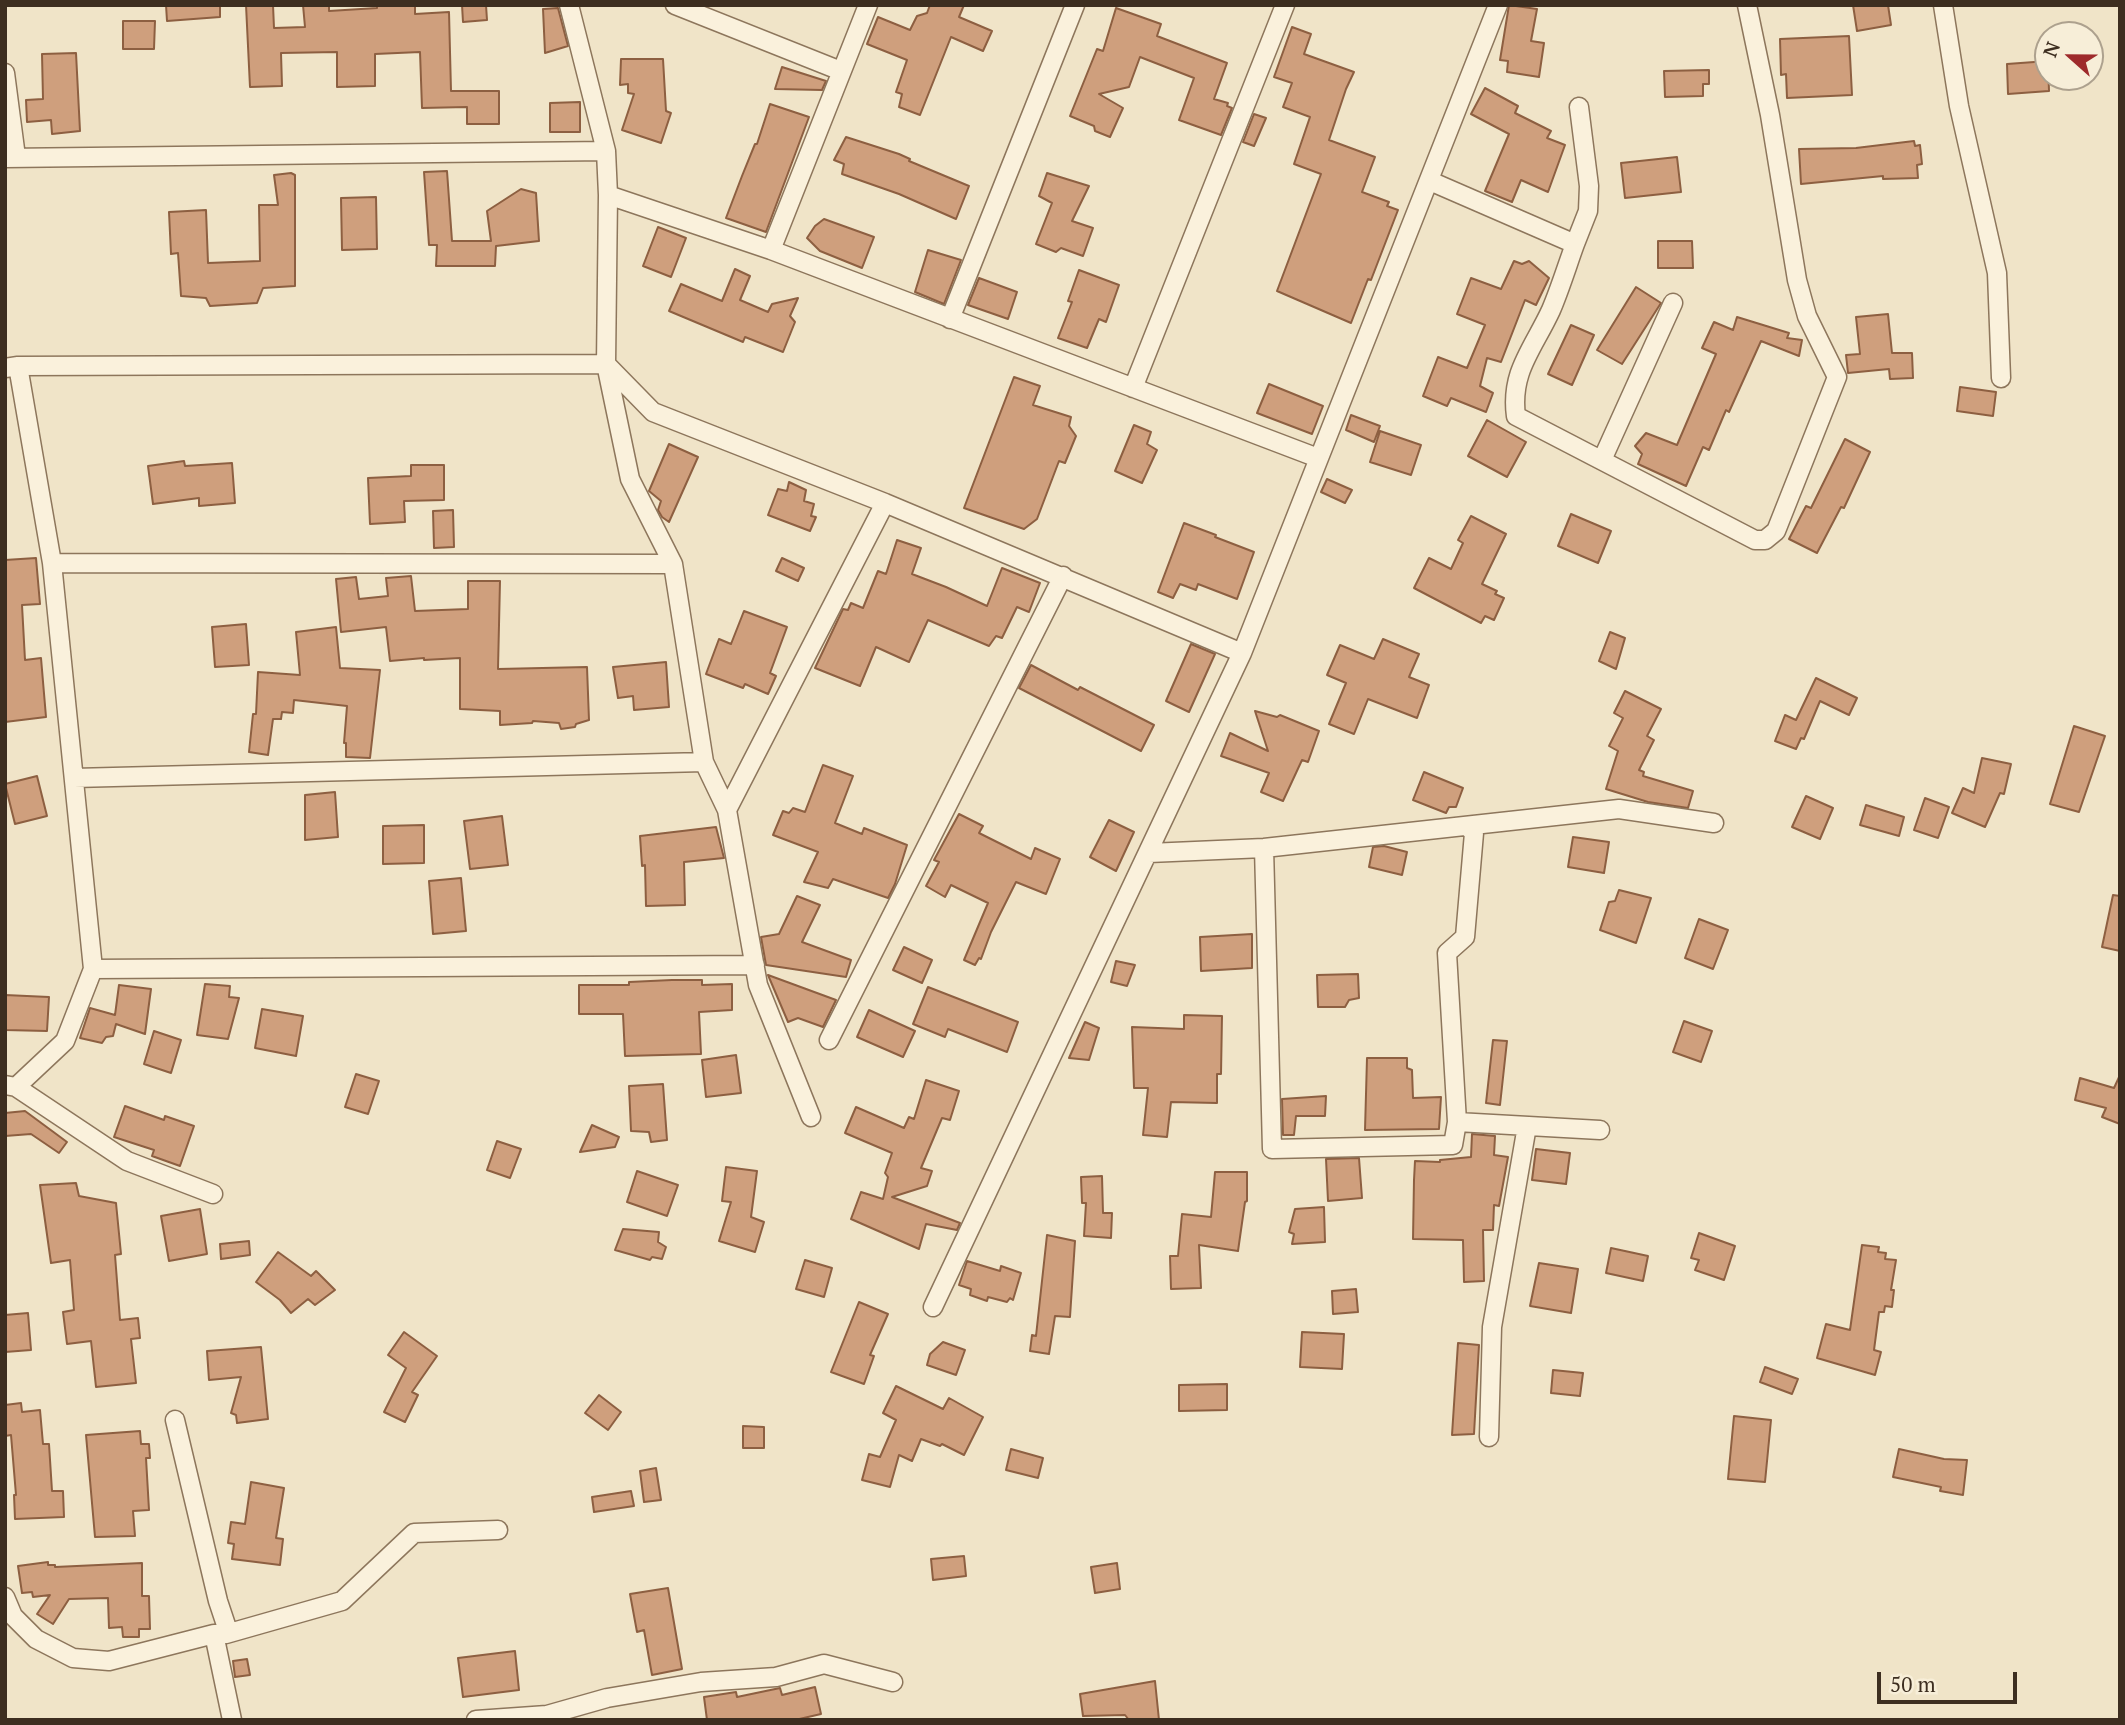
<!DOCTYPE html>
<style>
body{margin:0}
#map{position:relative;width:2125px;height:1725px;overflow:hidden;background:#f0e4c8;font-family:"PT Serif",serif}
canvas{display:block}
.frame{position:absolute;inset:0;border:7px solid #3d2e20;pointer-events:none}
.north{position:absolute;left:2034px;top:21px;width:70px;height:70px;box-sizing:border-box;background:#f7eed8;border:2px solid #ada18e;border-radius:50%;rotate:291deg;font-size:19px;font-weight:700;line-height:28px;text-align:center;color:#3d2e20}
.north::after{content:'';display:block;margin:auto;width:24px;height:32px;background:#9e2a2b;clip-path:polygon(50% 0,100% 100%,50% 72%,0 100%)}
.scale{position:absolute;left:1877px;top:1672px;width:140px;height:32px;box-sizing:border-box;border:4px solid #3d2e20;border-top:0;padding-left:9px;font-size:21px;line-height:24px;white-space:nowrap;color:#3d2e20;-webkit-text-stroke:5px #f7eed8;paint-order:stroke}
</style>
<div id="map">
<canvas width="2125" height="1725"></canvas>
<div class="frame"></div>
<div class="north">N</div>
<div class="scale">50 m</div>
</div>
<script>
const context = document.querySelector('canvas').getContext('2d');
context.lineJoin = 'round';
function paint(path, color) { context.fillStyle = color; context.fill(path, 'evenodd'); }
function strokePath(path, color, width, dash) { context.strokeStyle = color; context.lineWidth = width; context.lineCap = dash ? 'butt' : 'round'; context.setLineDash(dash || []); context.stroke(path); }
const building = new Path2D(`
 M166,5H220V17L167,21Z
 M246,5H273L274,28L305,27L303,5H329V11L377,8V5H415V14L449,12L451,91H499V124H467V107L422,108L420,52L375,54V86L337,87V52L281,53L282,86L250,87Z
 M462,5H486L487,20L463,22Z
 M930,5H964L959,17L992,31L983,51L951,37L920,115L899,107L902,94L896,92L907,60L867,44L878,17L910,30L917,16L927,13Z
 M1509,5L1537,9L1531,41L1544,43L1539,77L1507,72L1508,61L1500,60Z
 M1853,5H1888L1891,25L1857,31Z
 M558,8L568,46L545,53L543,9Z
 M1116,8L1161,24L1157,36L1227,63L1214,99L1228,103L1227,106L1232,108L1221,135L1179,120L1194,78L1140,57L1129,87L1099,94L1123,108L1110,137L1095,131L1094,126L1070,116L1097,49L1103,51Z
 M123,21H155L154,49H123Z
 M1292,27L1311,34L1304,54L1354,72L1346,89L1329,140L1375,157L1362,192L1389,202L1387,206L1398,210L1371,280L1368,279L1351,323L1277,291L1321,174L1294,164L1310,117L1283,107L1292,83L1274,77Z
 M1849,36L1852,95L1787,98L1786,74L1781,75L1780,39Z
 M76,53L80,131L52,134L51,120L27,122L26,100L43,99L42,54Z
 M621,59H663L666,111L671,113L661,143L622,130L634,94L628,93V84L620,85Z
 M2048,61L2049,91L2008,94L2007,64Z
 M782,67L826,81L822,90L775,89Z
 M1709,70V84H1703V96L1665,97L1664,71Z
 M1485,88L1518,106L1515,113L1551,131L1547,138L1565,145L1548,192L1521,180L1512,202L1485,191L1509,134L1471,114Z
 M580,102V132H550V103Z
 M770,104L809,117L766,232L726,218L742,176L755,144H757Z
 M1254,114L1266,118L1254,146L1243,142Z
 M846,137L899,154L910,159L909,161L969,186L956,219L899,194L842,174L844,164L834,160Z
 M1914,141L1915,146L1920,145L1922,164L1917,165L1918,178L1883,179V176L1801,184L1799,149L1856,148Z
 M1677,157L1681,192L1625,198L1621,163Z
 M447,171L452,241H491L487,211L521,189L536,193L539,241L496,246L495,266H436L437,245H429L424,172Z
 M291,173L295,175V286L263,288L257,303L210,306L206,298L181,296L178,253L171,254L169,212L206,210L208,263L260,261L259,205H278L274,175Z
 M1047,173L1089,186L1072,221L1093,228L1083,256L1061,248L1056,252L1036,244L1052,203L1039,196Z
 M376,197L377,249L342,250L341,198Z
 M824,219L874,237L862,268L820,251L807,238L815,226Z
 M658,227L686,238L671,277L643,266Z
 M1658,241H1692L1693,268H1658Z
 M928,250L961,260L944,304L915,292Z
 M1514,261L1522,264L1529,261L1549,278L1536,305L1525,300L1501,362L1487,358L1480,386L1493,393L1486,412L1451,398L1447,406L1423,396L1438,357L1467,368L1485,325L1457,314L1471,278L1501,289Z
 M735,269L750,276L740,300L768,312L772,304L798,298L790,316L795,322L783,352L745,337L743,342L669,311L681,284L722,301Z
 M1079,270L1119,285L1106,322L1099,319L1087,348L1058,338L1072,302L1068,301Z
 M979,278L1017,292L1008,319L968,305Z
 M1636,287L1661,303L1622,364L1597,350Z
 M1888,314L1892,353H1912L1913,378L1890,379L1889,369L1848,373L1846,355L1860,354L1856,317Z
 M1737,317L1789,333L1787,338L1802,340L1799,356L1761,341L1729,412L1726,410L1709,450L1703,447L1686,486L1638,464L1642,454L1635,446L1646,433L1677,445L1716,354L1702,348L1714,322L1733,330Z
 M1571,325L1594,335L1572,385L1548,374Z
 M1014,377L1040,386L1033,405L1071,417L1069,426L1076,436L1065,463L1059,461L1037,519L1024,529L964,508Z
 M1269,384L1323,406L1312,434L1257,413Z
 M1960,387L1996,392L1993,416L1957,411Z
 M1351,415L1380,426L1374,442L1346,430Z
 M1487,420L1526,442L1507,477L1468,456Z
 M1134,425L1151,432L1147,444L1157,450L1142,483L1115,471Z
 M1380,431L1421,445L1411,475L1370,462Z
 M1845,439L1870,452L1844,508L1841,507L1817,553L1789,539L1806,506L1811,508Z
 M669,444L698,457L669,522L662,517L658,510L661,501L649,491Z
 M184,461L185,466L232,463L235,503L199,506V498L153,504L148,466Z
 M411,465H444V500L404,501L405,522L370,524L368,478L411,476Z
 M1327,479L1352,490L1345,503L1321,492Z
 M789,482L806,490L804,501L814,504L811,516L816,517L810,531L768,515L778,489L787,491Z
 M453,510L454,547L434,548L433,511Z
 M1571,514L1611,531L1598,563L1558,546Z
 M1471,516L1506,534L1482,584L1497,591L1495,594L1504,598L1494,620L1485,616L1481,623L1414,588L1429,558L1451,569L1463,543L1458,540Z
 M1184,523L1216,535L1215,537L1254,552L1237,599L1198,584L1196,590L1180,584L1173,598L1158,592Z
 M897,540L921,548L912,574L946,587L987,606L1002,568L1040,583L1029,612L1017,607L1002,638L996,636L989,646L928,620L909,662L876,647L860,686L815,668L843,609L848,610L851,603L863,608L878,571L886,574Z
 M36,558L40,604L22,605L25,660L41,658L46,717L5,722V560Z
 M782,558L804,568L798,581L776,571Z
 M411,576L415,611L468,609V581H500L498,669L587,667L589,720L576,724L575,727L561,729L559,723L533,721L532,723L500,725V711L460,709V658L424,660V658L390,661L386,627L341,632L336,579L356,577L359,599L388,596L386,578Z
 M744,611L787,627L770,673L776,676L768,694L745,684L743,688L706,674L719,639L731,644Z
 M246,624L249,665L215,667L212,627Z
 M336,627L340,668L380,670L370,758L346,757V743H344L347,706L294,700L293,713L282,712L281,719H273L268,755L249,752L253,714H256L258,672L300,675L296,632Z
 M1610,632L1625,638L1616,669L1599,661Z
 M1383,639L1419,654L1409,677L1429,685L1417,718L1368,699L1354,734L1329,724L1346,683L1327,675L1340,645L1374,659Z
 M1191,644L1215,654L1189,712L1166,701Z
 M666,662L669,707L634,710L633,696L618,698L613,667Z
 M1031,665L1078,690L1080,687L1154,725L1141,751L1019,688Z
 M1816,678L1857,698L1849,715L1820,701L1804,739L1801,738L1796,749L1775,741L1785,715L1796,720Z
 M1625,691L1661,709L1647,736L1654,740L1639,770L1644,772L1643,776L1693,791L1688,808L1648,802L1606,789L1618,751L1609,746L1623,718L1614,713Z
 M1255,711L1277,717L1280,715L1319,731L1308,762L1302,760L1283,801L1261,792L1269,773L1221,756L1230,733L1268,751Z
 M2074,726L2105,736L2079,812L2050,804Z
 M1982,758L2011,764L2004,794L2000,793L1985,827L1952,813L1963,788L1974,793Z
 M823,765L853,776L835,823L862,834L864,828L907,845L895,884L888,898L833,879L828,888L804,882L818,852L773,835L783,811L789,813L793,808L805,812Z
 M1424,772L1463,788L1456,807H1449L1446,813L1413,800Z
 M37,776L47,816L15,824L5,784Z
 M335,792L338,837L305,840V795Z
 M1806,796L1833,808L1820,839L1792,827Z
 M1925,798L1949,807L1938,838L1914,830Z
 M1866,805L1904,817L1899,836L1860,825Z
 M959,814L983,826L979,833L1031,859L1035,848L1060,859L1046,894L1016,882L991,932L981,959L979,958L975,965L964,960L988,903L951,885L945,897L926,886L939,862L934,860Z
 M502,816L508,865L470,869L464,821Z
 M1109,820L1134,832L1116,871L1090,857Z
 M424,825V863L383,864V826Z
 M716,827L724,858L684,862L685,905L646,906L645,865L642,866L640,836Z
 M1573,837L1609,842L1604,873L1568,867Z
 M1384,846L1407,852L1402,875L1369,867L1373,847Z
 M461,878L466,931L433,934L429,881Z
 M1619,890L1651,898L1636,943L1600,930L1609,902L1615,901Z
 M2113,895L2120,896V951L2102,947Z
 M797,896L820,905L802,942L851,960L846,977L766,965L761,937L779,934Z
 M1699,919L1728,930L1713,969L1685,958Z
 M1252,934V968L1201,971L1200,937Z
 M904,947L932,960L922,983L893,970Z
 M1116,961L1135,965L1127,986L1111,982Z
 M1358,974L1359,998L1349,1000L1345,1007H1318L1317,975Z
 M768,975L836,1000L823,1027L798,1018L788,1022Z
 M672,980H702V985L732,984V1010L699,1012L701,1054L625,1056L623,1014H579V985H629V982Z
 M205,984L230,986L229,997L239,998L228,1039L197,1035Z
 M119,985L151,989L145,1034L116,1024L113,1036L106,1037L102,1043L80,1038L90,1008L115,1015Z
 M928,987L1018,1022L1007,1052L948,1029L945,1037L913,1024Z
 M5,995L49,997L47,1031L5,1030Z
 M262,1009L303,1016L296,1056L255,1048Z
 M869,1010L915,1031L903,1057L857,1037Z
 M1184,1015L1222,1016L1221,1074H1217V1103L1171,1102L1167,1137L1143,1135L1148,1088H1134L1132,1027L1184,1029Z
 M1684,1021L1712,1031L1701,1062L1673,1052Z
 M1085,1022L1099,1028L1089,1060L1069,1058Z
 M154,1031L181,1040L171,1073L144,1064Z
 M1493,1040L1507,1041L1500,1105L1486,1103Z
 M736,1055L741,1093L706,1097L702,1060Z
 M1367,1058H1407V1068L1412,1070L1413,1098L1441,1097L1439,1129L1365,1130Z
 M356,1074L379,1081L368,1114L345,1107Z
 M2120,1075V1124L2102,1117L2106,1108L2075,1100L2080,1078L2114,1088Z
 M926,1080L959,1091L950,1120L942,1118L921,1168L932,1171L927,1186L892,1197L960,1223L957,1230L926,1224L919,1249L851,1219L861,1192L883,1199L888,1177L885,1173L892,1153L845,1133L856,1107L904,1128L909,1117L914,1119Z
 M663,1084L667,1140L651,1142L649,1132L631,1131L629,1086Z
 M1326,1096L1325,1116H1296L1294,1135H1283L1282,1099Z
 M125,1106L164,1120L165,1116L194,1126L180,1166L152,1156L154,1150L114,1137Z
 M25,1111L67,1142L59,1153L31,1134L5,1136V1113Z
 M592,1125L619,1137L615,1147L580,1152Z
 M1472,1134L1495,1136L1494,1155L1508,1157L1499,1206L1494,1205L1493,1230H1483L1484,1281L1464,1282L1463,1240L1413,1239L1414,1180L1415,1161L1440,1162V1160L1471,1157Z
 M497,1141L521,1149L510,1178L487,1170Z
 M1536,1149L1570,1153L1566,1184L1532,1180Z
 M1359,1158L1362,1198L1328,1201L1326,1159Z
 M726,1167L757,1171L751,1217L764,1222L755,1252L719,1241L731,1202L722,1201Z
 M637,1171L678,1185L667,1216L627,1202Z
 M1215,1172H1247V1201L1245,1202L1238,1251L1199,1245L1201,1288L1171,1289L1170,1256H1178L1182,1214L1211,1217Z
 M1102,1176L1103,1213H1112L1111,1238L1084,1236L1086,1203H1082L1081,1177Z
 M76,1183L79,1196L116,1203L121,1254L115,1255L120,1320L138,1318L140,1338L131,1339L136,1383L96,1387L91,1341L67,1344L63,1312L74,1310L70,1260L51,1263L40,1185Z
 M1324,1207L1325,1242L1292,1244L1294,1234L1289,1232L1295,1209Z
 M200,1209L207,1254L169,1261L161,1216Z
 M623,1229L659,1232L658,1242L666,1247L662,1259L652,1257L650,1260L615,1250Z
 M1699,1233L1735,1246L1724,1280L1695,1270L1699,1260L1691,1258Z
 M1047,1235L1075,1241L1070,1317L1055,1316L1049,1354L1030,1351L1032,1335L1036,1336Z
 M249,1241L250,1255L221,1259L220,1244Z
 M1862,1245L1879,1247L1878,1252L1886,1253L1885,1259L1896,1260L1891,1290H1894L1892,1307L1885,1306L1884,1312H1879L1874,1350L1881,1352L1875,1375L1817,1358L1826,1324L1850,1330Z
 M1611,1248L1648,1256L1643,1281L1606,1273Z
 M278,1252L311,1276L316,1271L335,1290L315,1305L308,1299L291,1313L280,1300L256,1282Z
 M805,1260L832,1268L824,1297L796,1289Z
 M967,1261L1000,1271L1001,1266L1021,1273L1013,1300L1010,1298L1007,1302L988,1297L987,1301L970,1295L971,1289L959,1285Z
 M1539,1263L1578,1269L1571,1313L1530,1306Z
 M1356,1289L1358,1312L1333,1314L1332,1291Z
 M859,1302L888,1314L870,1355L874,1356L864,1384L831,1372Z
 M28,1313L31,1350L5,1352V1315Z
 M404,1332L437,1356L412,1392L418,1395L405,1422L384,1412L406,1368L388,1355Z
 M1302,1332L1344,1334L1342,1369L1300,1367Z
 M943,1342L965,1350L956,1375L927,1365L930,1354Z
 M1458,1343L1479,1345L1474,1434L1452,1435Z
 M261,1347L268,1419L237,1423L236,1415L231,1413L241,1377L209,1380L207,1351Z
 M1765,1367L1798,1379L1792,1394L1760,1382Z
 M1553,1370L1583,1373L1580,1396L1551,1393Z
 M1227,1384V1410L1179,1411V1385Z
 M896,1386L943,1409L949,1398L983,1417L964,1455L942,1444L940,1446L921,1439L912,1461L899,1455L890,1487L862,1480L869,1454L880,1457L896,1420L883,1413Z
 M599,1395L621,1412L608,1430L585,1413Z
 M21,1403L22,1412L40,1410L43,1444H49L52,1491H63L64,1517L15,1519L14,1495H16L11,1435L5,1436V1405Z
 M1734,1416L1771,1420L1765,1482L1728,1479Z
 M743,1426L764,1427V1448H743Z
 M140,1431L141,1444H149L150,1458H146L149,1510L133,1511L135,1536L95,1537L86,1435Z
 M1011,1449L1043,1458L1038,1478L1006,1470Z
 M1899,1449L1944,1459L1967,1460L1963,1495L1940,1491L1941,1487L1893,1477Z
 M656,1468L661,1500L644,1502L640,1471Z
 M251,1482L284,1488L276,1538L283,1539L280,1565L232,1559L234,1544L228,1543L231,1522L245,1524Z
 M631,1491L634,1506L594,1512L592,1497Z
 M964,1556L966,1576L933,1580L931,1559Z
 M48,1562V1565H55V1567L142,1563V1596H149L150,1629H139V1637H123L122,1627L109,1628L108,1598L69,1599L53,1624L37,1614L50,1595L33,1597L32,1592L22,1593L18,1566Z
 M1117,1563L1120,1589L1095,1593L1091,1567Z
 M668,1588L682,1669L652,1675L644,1630L637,1632L630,1594Z
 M515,1651L519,1690L463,1697L458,1658Z
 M247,1659L250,1675L235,1677L233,1661Z
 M1155,1681L1159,1720H1129L1125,1715L1083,1716L1080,1694Z
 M815,1687L821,1714L795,1720H707L704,1697L736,1692L737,1697L780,1688L782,1695Z`);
const street = new Path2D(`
 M569,5L606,151L608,195L771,250L1318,458
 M675,5L841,71
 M1943,5L1959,106L1997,273L2001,378
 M5,73L16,157
 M5,158L606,151
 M1430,181L1575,244C1567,266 1560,289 1551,310C1533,349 1510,372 1516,416L1755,540H1765L1776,531L1837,377L1807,316L1797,280L1770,115L1747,5
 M1575,244L1588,211L1589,186L1579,107
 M771,250L868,5
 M950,319L1075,5
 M5,368L18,366L606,364L653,412L885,503L1242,653
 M1133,388L1285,5
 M1602,460L1673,303
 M52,563L673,564L630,479L606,364L608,195
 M704,762L727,810L758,985L811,1117
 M74,778L704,762L673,564
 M727,810L885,503
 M1264,848L1272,1149L1453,1145L1457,1122L1447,953L1465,937L1474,833L1467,826
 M1149,853L1264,848L1619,809L1714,823
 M93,969L755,965
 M829,1040L1063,576
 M5,1085L16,1087L127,1161L213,1194
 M16,1087L65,1041L93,969L52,563L18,366
 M1457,1122L1600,1130
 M933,1307L1242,653L1498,5
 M175,1420L218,1601L228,1631L226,1634
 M1489,1437L1492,1327L1527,1126
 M5,1597L13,1616L36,1639L73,1658L109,1661L214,1634H226L342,1601L414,1533L498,1530
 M214,1634L232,1720
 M476,1720L547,1715L607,1698L701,1682L776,1677L824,1664L893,1682`);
paint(building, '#cf9f7d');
strokePath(building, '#8d5f41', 2);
strokePath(street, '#8d765c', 21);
strokePath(street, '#faf1dc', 18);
</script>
